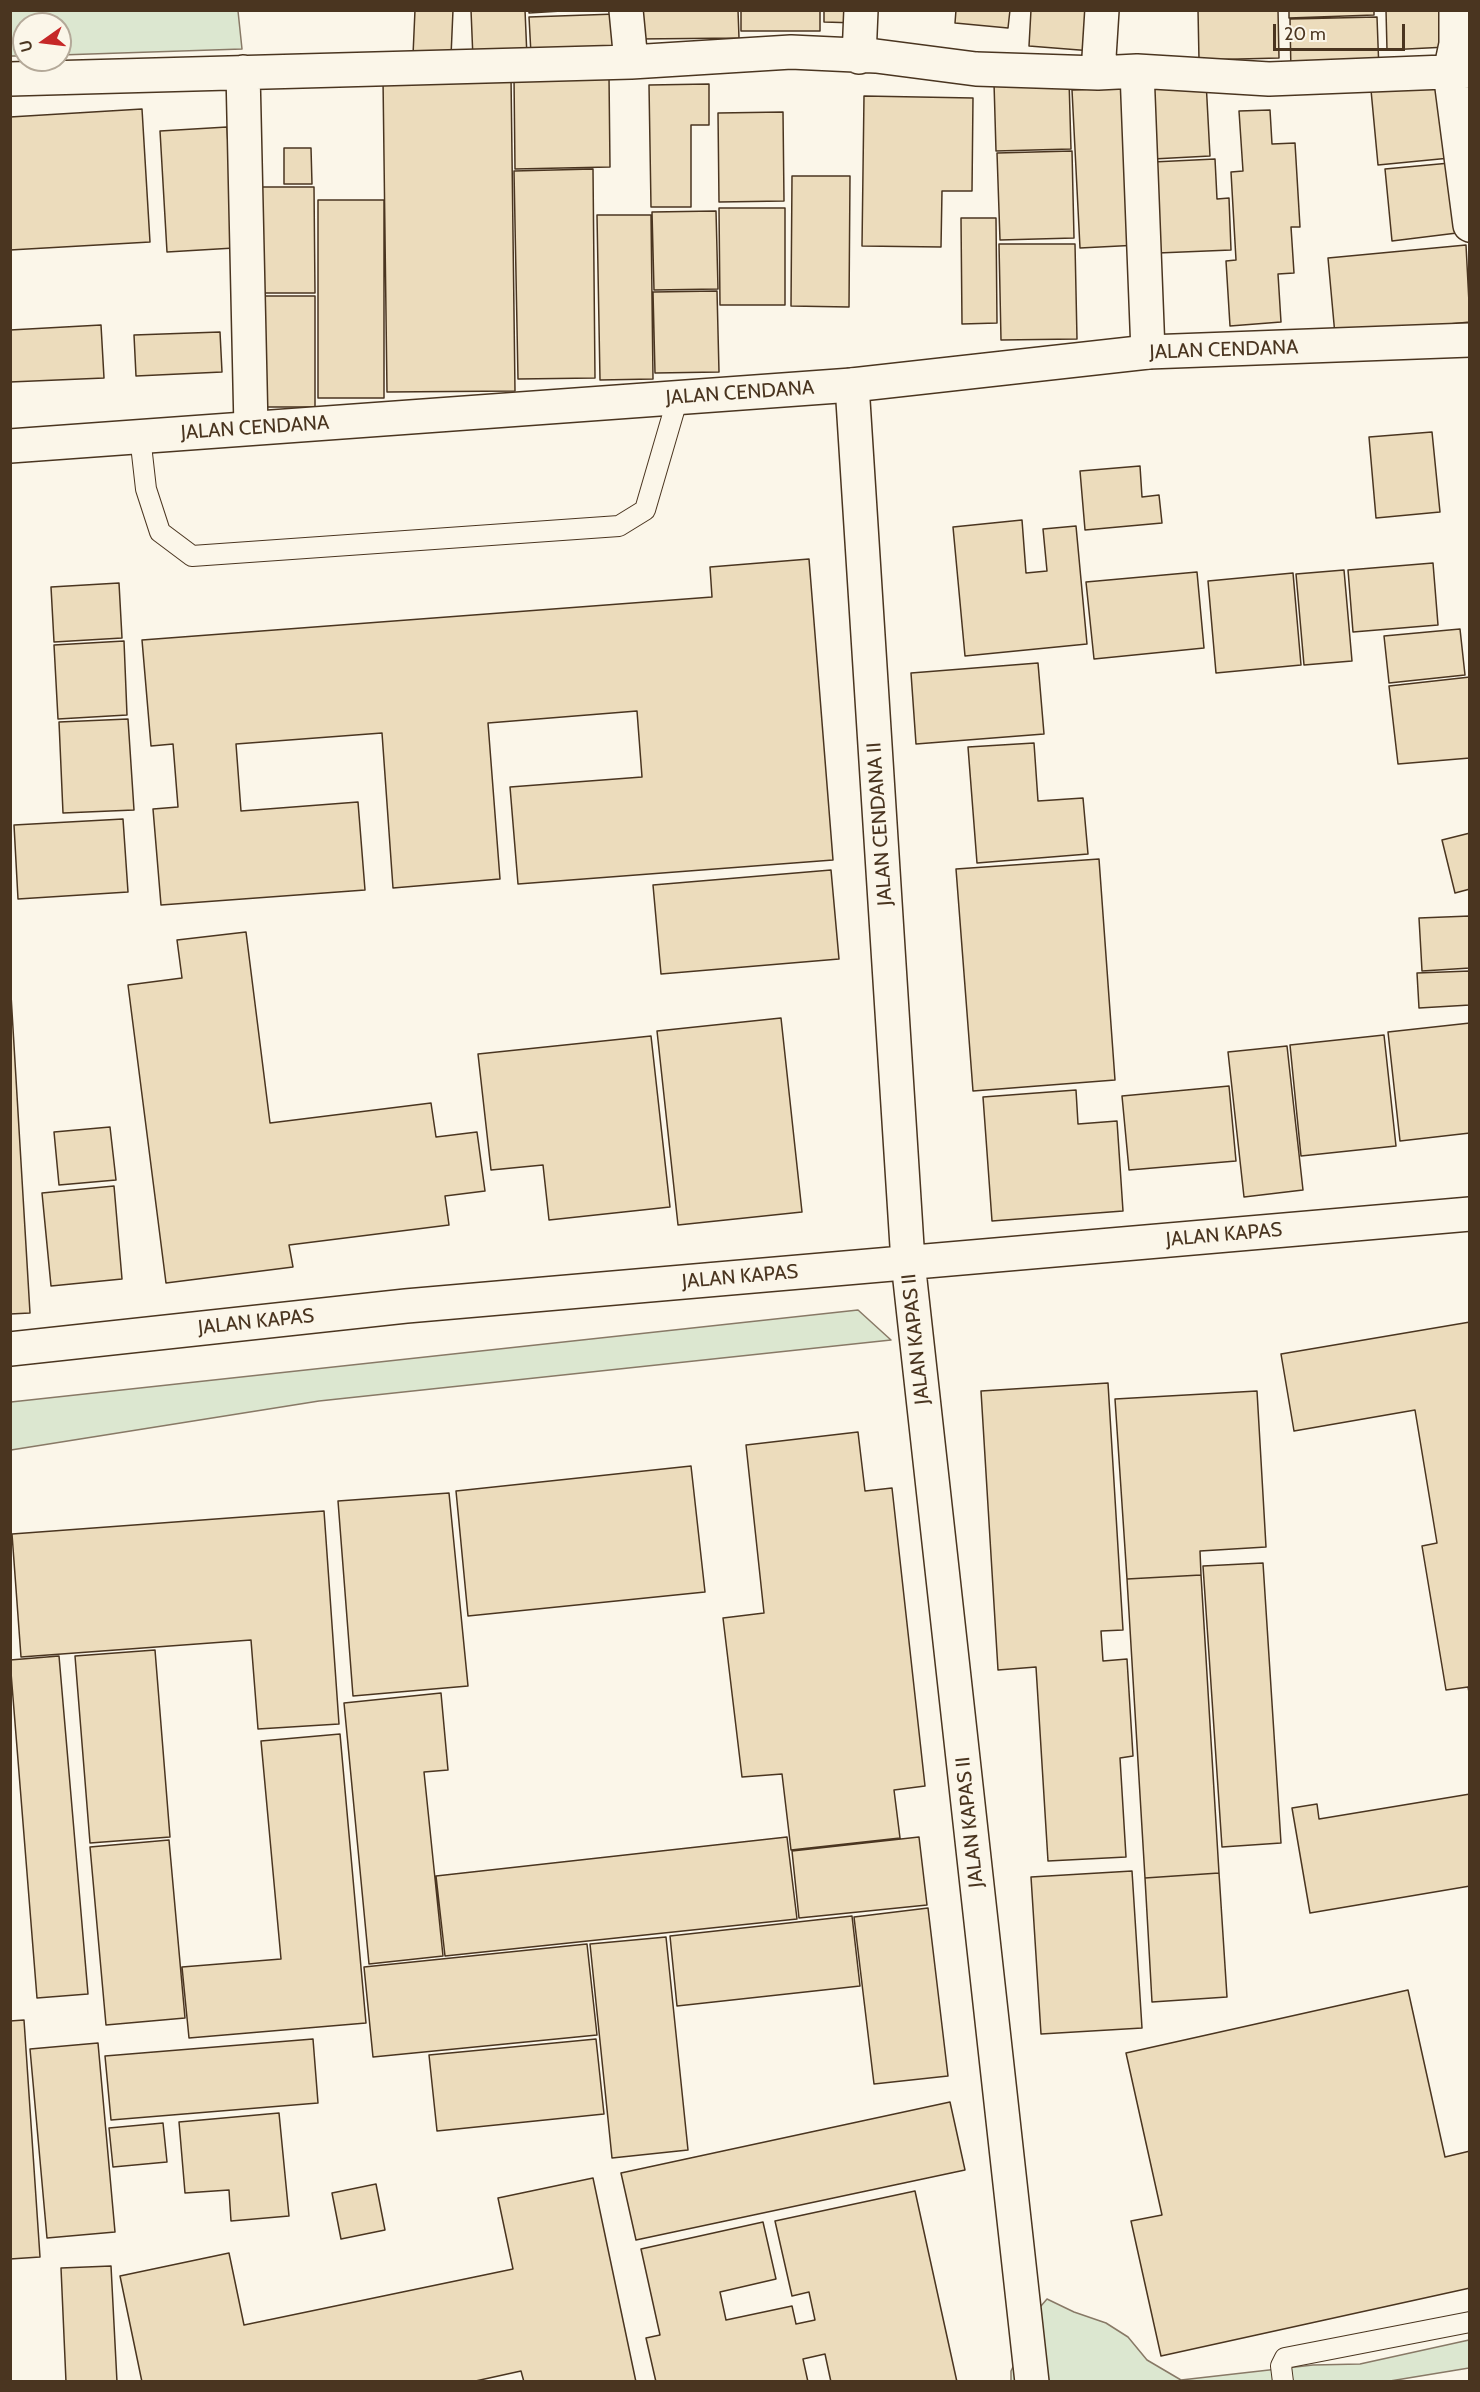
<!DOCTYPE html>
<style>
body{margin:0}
#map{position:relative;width:1480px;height:2392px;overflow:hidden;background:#fbf6e9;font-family:Cabin,sans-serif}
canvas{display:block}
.frame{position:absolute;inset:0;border:12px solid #4a3520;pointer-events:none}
.north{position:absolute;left:12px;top:12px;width:60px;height:60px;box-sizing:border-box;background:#fbf6e9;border:2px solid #b4a999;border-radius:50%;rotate:256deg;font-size:16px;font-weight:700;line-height:24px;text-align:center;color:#4a3520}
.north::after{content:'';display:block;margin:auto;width:21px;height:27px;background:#c62828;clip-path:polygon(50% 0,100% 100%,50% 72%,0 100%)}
.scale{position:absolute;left:1273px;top:24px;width:132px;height:27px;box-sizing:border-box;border:3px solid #4a3520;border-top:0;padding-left:8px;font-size:18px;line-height:21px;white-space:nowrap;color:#4a3520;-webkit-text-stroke:4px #fbf6e9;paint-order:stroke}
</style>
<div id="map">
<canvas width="1480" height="2392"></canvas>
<div class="frame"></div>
<div class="north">U</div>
<div class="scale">20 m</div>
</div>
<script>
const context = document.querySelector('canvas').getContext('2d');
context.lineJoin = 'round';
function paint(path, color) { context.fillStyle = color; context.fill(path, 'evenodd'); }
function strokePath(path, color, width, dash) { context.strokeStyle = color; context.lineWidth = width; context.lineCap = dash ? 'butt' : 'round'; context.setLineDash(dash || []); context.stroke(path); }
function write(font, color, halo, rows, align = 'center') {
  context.font = font + ' Cabin,sans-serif'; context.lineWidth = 4.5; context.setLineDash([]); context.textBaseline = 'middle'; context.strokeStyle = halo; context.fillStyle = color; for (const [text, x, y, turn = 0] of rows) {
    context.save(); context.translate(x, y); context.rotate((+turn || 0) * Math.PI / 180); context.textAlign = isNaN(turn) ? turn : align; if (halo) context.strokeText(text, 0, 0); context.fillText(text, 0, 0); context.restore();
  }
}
const green = new Path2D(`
 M10,11H238L242,49L60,55V24H24V56H11Z
 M858,1310L891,1340L319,1401L11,1450V1402Z
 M1047,2299L1074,2312L1106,2323L1128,2337L1147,2360L1181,2380L1313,2365L1360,2364L1469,2340V2368L1390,2381L1011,2382V2371L1026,2341L1028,2321Z`);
const building = new Path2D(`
 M415,10H453L451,56L413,55Z
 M471,10H525L527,57L473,59Z
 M529,10H578L529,13Z
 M637,10H738L739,38L638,39Z
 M741,10H820V31H741Z
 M824,10H858L857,23L824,22Z
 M956,10H1010L1008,28L955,23Z
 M1031,10H1095L1092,51L1029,46Z
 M1198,10H1278L1279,58L1199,60Z
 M1289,10H1374V15L1289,18Z
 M1386,10H1445L1447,47L1387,50Z
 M616,14L619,50L531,54L529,17Z
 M1377,17L1379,71L1291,74L1290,19Z
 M609,76L610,167L515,169L514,77Z
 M511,77L515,391L387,392L383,79Z
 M1069,80L1071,149L996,151L994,83Z
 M1206,81L1210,156L1153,159L1149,84Z
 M1442,83L1450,158L1378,165L1371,90Z
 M709,84V125H691V207H651L649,85Z
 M1131,87L1139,245L1080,248L1072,90Z
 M864,96L973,98L972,191H942L941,247L862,246Z
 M142,109L150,242L10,250V117Z
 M1270,110L1272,144L1295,143L1300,227H1291L1294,273L1278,274L1281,322L1230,326L1226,261L1236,260L1231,172L1243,171L1239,111Z
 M783,112L784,201L719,202L718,113Z
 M227,127L234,248L167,252L160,131Z
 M284,148H311L312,184H284Z
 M1072,151L1074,238L1000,240L997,153Z
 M1215,159L1217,199L1229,198L1231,250L1158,253L1153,162Z
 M1450,163L1457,233L1392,241L1385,169Z
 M593,169L595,378L518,379L514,171Z
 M792,176H850L849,307L791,306Z
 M257,187H314L315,293H258Z
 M318,200H384V398H318Z
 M719,208H785V305H720Z
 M716,211L718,289L654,290L652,212Z
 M597,215H651L653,379L600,380Z
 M961,218H996L997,323L962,324Z
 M999,244H1075L1077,339L1001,340Z
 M1466,245L1470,322L1335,335L1328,258Z
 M717,291L719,372L655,373L653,292Z
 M258,296H315V407H258Z
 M101,325L104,378L10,382V330Z
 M220,332L222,372L136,376L134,335Z
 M1432,432L1440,512L1376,518L1369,437Z
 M1140,466L1142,497L1159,495L1162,523L1085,530L1080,471Z
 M1022,520L1026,573L1047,571L1043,529L1076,526L1087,644L965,656L953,527Z
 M809,559L833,860L518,884L510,787L642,777L637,711L488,723L500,879L393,888L382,733L236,744L241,811L358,802L365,890L161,905L153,809L178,807L173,744L151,746L142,640L712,597L710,567Z
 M1433,563L1438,625L1353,632L1348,570Z
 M1344,570L1352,661L1304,665L1296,574Z
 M1197,572L1204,648L1094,659L1086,582Z
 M1293,573L1301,665L1216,673L1208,581Z
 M119,583L122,638L54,642L51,587Z
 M1460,629L1465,675L1389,683L1384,636Z
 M124,641L127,715L58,719L54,645Z
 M1038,663L1044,734L916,744L911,673Z
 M1470,677V758L1398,764L1389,686Z
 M128,719L134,810L63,813L59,722Z
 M1034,743L1038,801L1083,798L1088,854L977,863L968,747Z
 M123,819L128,892L18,899L14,825Z
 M1470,833V889L1455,893L1442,840Z
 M1099,859L1115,1080L973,1091L956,869Z
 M831,870L839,959L661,974L653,885Z
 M1470,916V968L1422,971L1419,918Z
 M246,932L270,1123L431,1103L436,1137L477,1132L485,1191L445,1196L449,1225L289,1245L293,1267L166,1283L128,985L182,978L177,940Z
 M1470,971V1005L1419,1008L1417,973Z
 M10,978L30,1313L10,1314Z
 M781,1018L802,1212L678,1225L657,1031Z
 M1470,1023V1133L1400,1141L1388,1032Z
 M1384,1035L1396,1146L1301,1156L1290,1045Z
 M651,1036L670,1207L549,1220L543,1165L491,1170L478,1054Z
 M1287,1046L1303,1190L1244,1197L1228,1052Z
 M1229,1086L1236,1161L1129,1170L1122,1096Z
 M1076,1090L1078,1124L1117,1121L1123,1211L992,1221L983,1097Z
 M110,1127L116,1180L59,1185L54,1132Z
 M114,1186L122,1279L51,1286L42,1193Z
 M1470,1322V1697L1468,1687L1446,1690L1422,1546L1437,1543L1415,1410L1294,1431L1281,1354Z
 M1108,1383L1123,1630L1101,1631L1103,1661L1127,1659L1133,1756L1120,1758L1126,1857L1048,1861L1036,1667L998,1670L981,1391Z
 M1257,1391L1266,1547L1200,1551L1201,1575L1127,1579L1115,1399Z
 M858,1432L865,1491L892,1488L925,1786L894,1790L900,1838L791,1850L782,1774L742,1777L723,1618L764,1613L746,1445Z
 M691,1466L705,1592L468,1616L456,1491Z
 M449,1493L468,1686L353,1696L338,1501Z
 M324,1511L339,1724L258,1729L251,1640L21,1657L12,1534Z
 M1263,1563L1281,1843L1222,1847L1203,1566Z
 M1201,1575L1219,1873L1145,1878L1127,1579Z
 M155,1650L170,1837L90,1843L75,1656Z
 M59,1656L88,1994L37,1998L10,1660Z
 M441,1693L448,1770L424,1772L443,1956L369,1964L344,1703Z
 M340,1734L366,2023L189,2038L182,1967L281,1959L261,1741Z
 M1470,1794V1886L1310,1913L1292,1808L1317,1804L1319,1819Z
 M787,1837L797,1919L445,1956L436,1876Z
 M919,1837L927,1905L799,1918L792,1851Z
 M169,1840L185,2018L106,2025L90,1847Z
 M1132,1871L1142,2028L1041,2034L1031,1877Z
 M1219,1873L1227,1997L1152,2002L1145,1878Z
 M928,1908L948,2076L874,2084L854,1917Z
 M852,1916L860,1986L677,2006L670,1936Z
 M666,1937L688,2150L612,2158L590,1944Z
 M587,1944L597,2035L373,2057L364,1967Z
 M1408,1990L1445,2157L1470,2151V2288L1161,2356L1131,2221L1162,2215L1126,2053Z
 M24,2020L40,2257L10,2259V2021Z
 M313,2039L318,2103L111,2120L105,2056Z
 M596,2039L604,2114L437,2131L429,2055Z
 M98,2043L115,2232L47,2238L30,2049Z
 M950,2102L965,2170L636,2240L621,2173Z
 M279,2113L289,2216L231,2221L229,2190L185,2193L179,2122Z
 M163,2123L167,2162L113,2167L109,2128Z
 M593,2178L636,2382H524L521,2371L471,2382H142L120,2276L229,2253L244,2325L513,2269L498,2198Z
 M376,2184L385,2230L341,2239L332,2193Z
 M915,2191L957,2382H831L825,2354L803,2359L808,2382H656L646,2338L660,2335L641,2249L763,2222L776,2279L720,2292L726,2320L792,2306L796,2324L815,2320L809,2292L792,2296L775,2221Z
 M111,2266L117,2382H66L61,2268Z`);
const lane = new Path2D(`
 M140,436L146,489L160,532L192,556L619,526L645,510L678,397
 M1283,2382L1281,2366L1285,2358L1470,2322`);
const street = new Path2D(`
 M626,10L631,62
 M1456,10V44L1450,72L1470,225
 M859,57L861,10
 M1137,71L1148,352
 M243,72L251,428
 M1098,73L1102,10
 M10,79L631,62L791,52L876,56L976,69L1098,73L1137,71L1269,79L1470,71
 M852,385L908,1262L1032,2382
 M10,1349L406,1306L1470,1214`);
const secondary = new Path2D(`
 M10,446L852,385L1148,352L1470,340`);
const streetNames = [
 ["JALAN CENDANA",1224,350,-2],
 ["JALAN CENDANA",740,393,-4],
 ["JALAN CENDANA",255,428,-4],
 ["JALAN CENDANA II",880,824,-94],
 ["JALAN KAPAS",1224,1235,-5],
 ["JALAN KAPAS",740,1277,-5],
 ["JALAN KAPAS",256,1322,-6],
 ["JALAN KAPAS II",916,1339,-96],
 ["JALAN KAPAS II",970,1822,-96]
];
paint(green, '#dce7d0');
strokePath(green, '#887966', 1.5);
paint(building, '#ecdcbc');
strokePath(building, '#4a3520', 1.5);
strokePath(lane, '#4a3520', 22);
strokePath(street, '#4a3520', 36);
strokePath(secondary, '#4a3520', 36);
strokePath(lane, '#fbf6e9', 20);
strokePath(street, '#fbf6e9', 33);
strokePath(secondary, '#fbf6e9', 33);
write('20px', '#4a3520', '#fbf6e9', streetNames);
</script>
